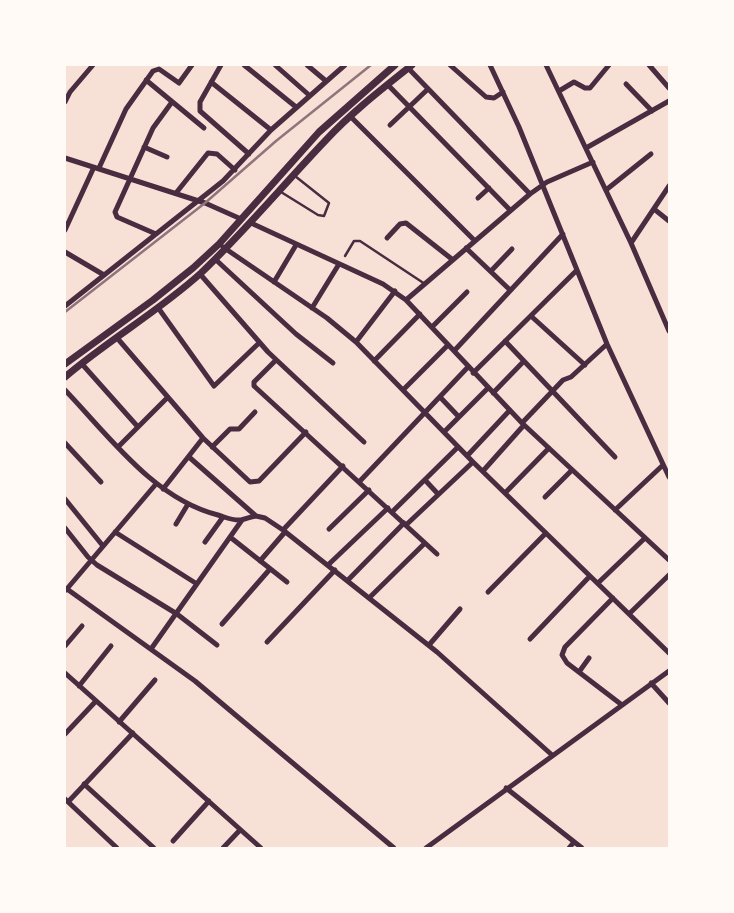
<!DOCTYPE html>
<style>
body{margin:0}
#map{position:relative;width:734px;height:913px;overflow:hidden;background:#f7e1d7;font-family:"Work Sans",sans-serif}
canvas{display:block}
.frame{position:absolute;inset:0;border:66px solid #fffaf5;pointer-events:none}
</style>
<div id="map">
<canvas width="734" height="913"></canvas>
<div class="frame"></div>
</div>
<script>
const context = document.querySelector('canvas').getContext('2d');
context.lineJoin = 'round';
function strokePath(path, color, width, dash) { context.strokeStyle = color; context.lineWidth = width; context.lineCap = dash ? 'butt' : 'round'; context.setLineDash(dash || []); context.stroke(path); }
const service = new Path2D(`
 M281,192L318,215L324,216L329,203L295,176
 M345,256L354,241H360L425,284`);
const minor = new Path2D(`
 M221,65L200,102V111L249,154
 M244,65L296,107
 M275,65L309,95
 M307,65L326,81
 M450,65L486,97L494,98L503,92
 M490,65L519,127L607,344L669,477
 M546,65L631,243L669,331
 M649,65L669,88
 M408,68L530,194
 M146,80L204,128
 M211,82L271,130
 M387,84L510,210
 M626,84L652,111
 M559,91L574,82L585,88H590L609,65
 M65,102L70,92L93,65
 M350,116L475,241
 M390,125L428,89
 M144,147L167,157
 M586,148L669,101
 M65,158L205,203L241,219
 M99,168L126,109L153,71L159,69L179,83L192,65
 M606,190L651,154
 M176,193L208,153L217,154L235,170
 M478,198L489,188
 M654,209L669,221
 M251,223L383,284L406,300L522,423L669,560
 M65,230L94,167
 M156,234L117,217L115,212L153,128L172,102
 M387,238L400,224L406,223L453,260
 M631,243L669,186
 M223,247L327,318L356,342L473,462L669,653
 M466,248L510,290
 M65,252L104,275
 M215,259L296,334L333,363
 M491,271L512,249
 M200,274L268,352L364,442
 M274,282L296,245
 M406,300L530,194L547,182L593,162
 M65,306L223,181L271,130L345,65
 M312,308L339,264
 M159,309L214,386L259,343
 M531,316L585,365
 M432,327L467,292
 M118,339L203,438L250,482L259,481L306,432
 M505,341L615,457
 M356,342L395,291
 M454,351L563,234
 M276,360L254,382V386L437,554
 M374,361L420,314
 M82,364L138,427
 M473,373L577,270
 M65,390C109,436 154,499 218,515C225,517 233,521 241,520C246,519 250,517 256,516
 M403,390L448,345
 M493,393L524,361
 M440,397L459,417
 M522,423L563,380L571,377L607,344
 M444,432L488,388
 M65,443L101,482
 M119,446L168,397
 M212,447L230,429H239L255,412
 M467,456L510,410
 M189,457L256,516L265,518L283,530L437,652L552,755
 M483,471L524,425
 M425,480L438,494
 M360,481L468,367
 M163,489L203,438
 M505,493L549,448
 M545,497L572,470
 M65,499L103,546
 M615,510L663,465
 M392,512L458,447
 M176,524L188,504
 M406,525L473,462
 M65,528L88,557L97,565L177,614L217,645
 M329,529L369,490
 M283,530L343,466
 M115,532L197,584
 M230,537L287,582
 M205,542L223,517
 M260,561L285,532
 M328,565L388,508
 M348,580L404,523
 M598,583L645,538
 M67,589L195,681L394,848
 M66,590L156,484
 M488,592L546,533
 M369,598L425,543
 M613,598L565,647L562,655L567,663L622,705
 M629,614L669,575
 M222,624L270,569
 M530,639L590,576
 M267,642L335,570
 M429,645L460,609
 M65,646L82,626
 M151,649L242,520
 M579,672L589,658
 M65,673L261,848
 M651,683L669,703
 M79,686L111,646
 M119,722L155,680
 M65,734L96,701
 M84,784L154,848
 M506,788L582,848
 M65,799L117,848
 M68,802L133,733
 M173,841L209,801
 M223,848L240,830
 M426,848L669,671
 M569,848L574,842`);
const secondary = new Path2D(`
 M65,364L153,300L193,268L219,244L319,132L395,65
 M65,377C108,340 158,312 201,273C245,231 284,184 326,140C352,112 382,89 412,65`);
const rail = new Path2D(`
 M65,312L205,203L276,141L371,65`);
strokePath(service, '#4a2c40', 2.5);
strokePath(minor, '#4a2c40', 5);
strokePath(secondary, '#4a2c40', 7);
strokePath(rail, '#8f747c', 2.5);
</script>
